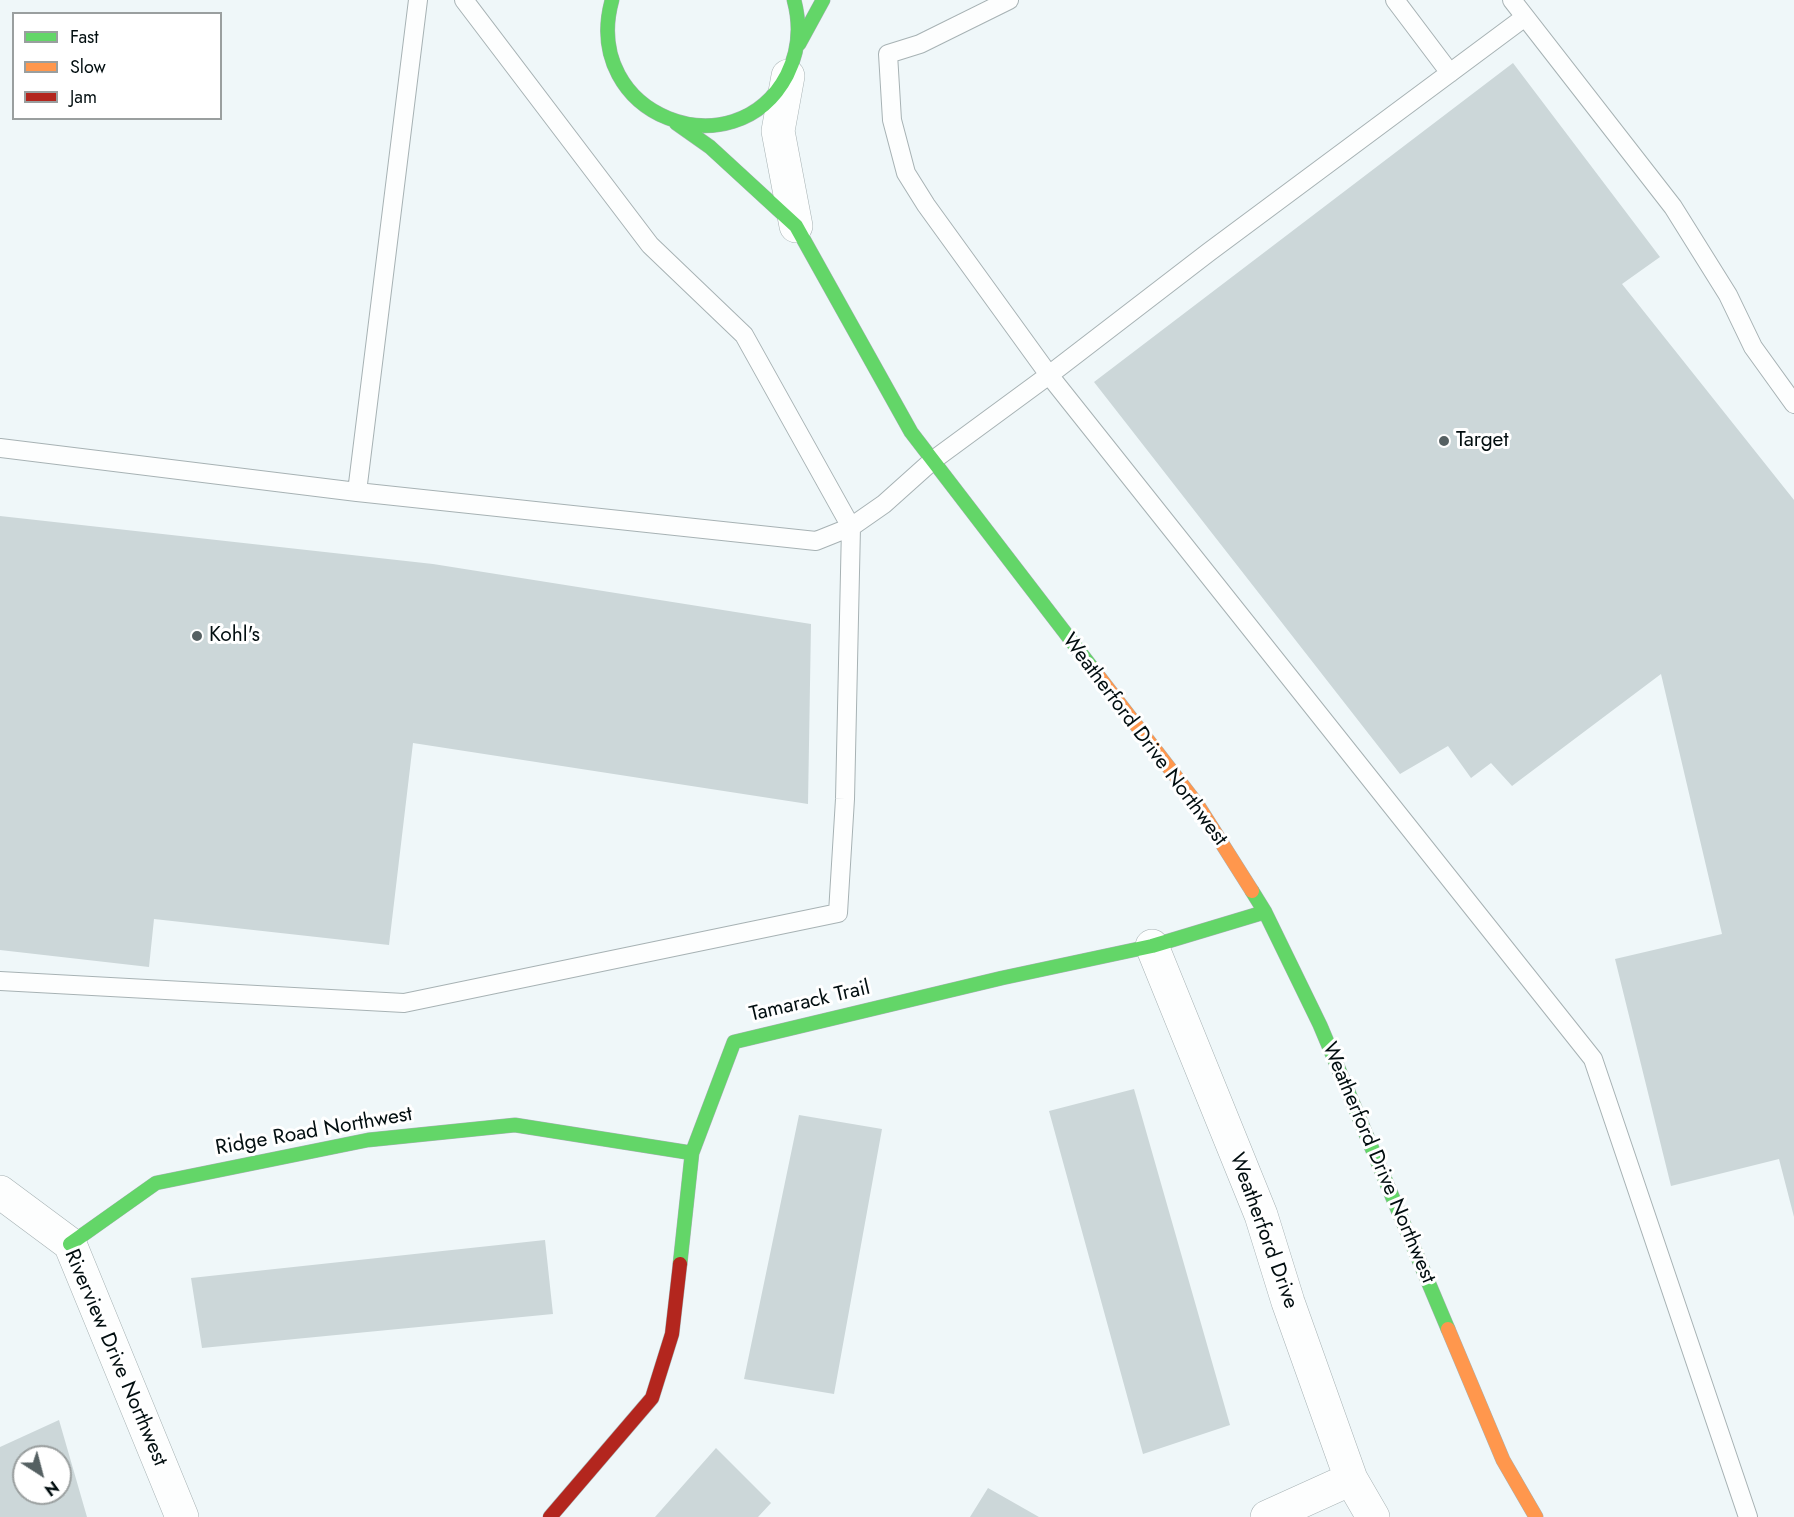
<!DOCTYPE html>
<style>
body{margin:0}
#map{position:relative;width:1794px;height:1517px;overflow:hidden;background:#eff7f9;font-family:Jost,sans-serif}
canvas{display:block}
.legend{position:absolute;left:12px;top:12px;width:210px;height:108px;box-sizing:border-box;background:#fff;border:2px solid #9a9f9f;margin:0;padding:8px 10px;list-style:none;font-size:18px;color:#020e10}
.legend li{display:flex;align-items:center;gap:12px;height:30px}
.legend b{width:30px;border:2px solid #9a9f9f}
.north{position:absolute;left:12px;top:1445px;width:60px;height:60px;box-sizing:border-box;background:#fff;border:2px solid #9a9f9f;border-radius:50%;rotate:144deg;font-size:16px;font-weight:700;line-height:24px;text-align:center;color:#020e10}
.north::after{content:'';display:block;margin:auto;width:21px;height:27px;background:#556062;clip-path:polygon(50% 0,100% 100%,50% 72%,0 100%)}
</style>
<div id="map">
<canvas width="1794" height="1517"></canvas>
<ul class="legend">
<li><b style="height:8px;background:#63d668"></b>Fast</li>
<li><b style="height:8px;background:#ff974d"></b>Slow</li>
<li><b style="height:8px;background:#b3261e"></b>Jam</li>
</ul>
<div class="north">N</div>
</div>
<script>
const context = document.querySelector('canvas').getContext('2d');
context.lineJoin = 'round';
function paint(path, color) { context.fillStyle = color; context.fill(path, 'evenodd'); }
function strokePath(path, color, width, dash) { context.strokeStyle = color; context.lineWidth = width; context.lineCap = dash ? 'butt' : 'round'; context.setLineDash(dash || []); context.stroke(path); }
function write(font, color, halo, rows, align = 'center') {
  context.font = font + ' Jost,sans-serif'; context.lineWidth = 6; context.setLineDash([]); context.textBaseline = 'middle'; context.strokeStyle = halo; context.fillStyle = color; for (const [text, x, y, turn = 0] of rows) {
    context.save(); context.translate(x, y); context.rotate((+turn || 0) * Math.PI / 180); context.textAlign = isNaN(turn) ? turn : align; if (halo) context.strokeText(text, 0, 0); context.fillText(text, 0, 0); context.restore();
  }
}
const building = new Path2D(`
 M1513,63L1660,257L1622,284L1794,500V1217L1779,1159L1671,1186L1615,959L1722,934L1661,674L1512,786L1491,763L1471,778L1448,746L1400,774L1094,382Z
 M0,516L433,564L811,624L808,804L413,743L389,945L154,919L149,967L0,950Z
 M1134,1089L1230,1425L1143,1454L1049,1111Z
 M799,1115L882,1129L834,1394L744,1379Z
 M545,1240L553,1314L202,1348L191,1278Z
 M59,1420L87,1517H0V1447ZM24,1457H60V1493H24Z
 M716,1448L771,1503L758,1517H655Z
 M988,1488L1039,1517H970Z`);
const lane = new Path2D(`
 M1009,0L920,44L888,54L892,120L906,173L926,205L1049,375L1209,252L1525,17
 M1395,0L1450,73
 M1512,0L1673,207L1728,295L1753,347L1794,404
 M0,448L357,492L418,0
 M357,492L816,541L851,527L884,504L932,461L1049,375L1593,1059L1748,1517
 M0,981L404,1003L838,913L845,799L851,527L744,335L650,245L464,0`);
const street = new Path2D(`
 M788,76L778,131L796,226
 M1152,946L1261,1215L1288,1302L1351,1479L1373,1517
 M0,1192L70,1244L182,1517
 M1267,1517L1351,1479`);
const fast = new Path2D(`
 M612,0C580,116 735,174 787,75C799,51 801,26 794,0
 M799,44L823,0
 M676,123L710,147L796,226L911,432L1093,669
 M1252,891L1265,912L1320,1025L1448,1329
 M70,1244L156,1183L368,1140L515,1125L692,1153
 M680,1264L692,1153L734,1042L1002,978L1152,946L1265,912`);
const slow = new Path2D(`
 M1093,669L1197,804L1252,891
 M1448,1329L1503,1460L1536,1517`);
const jam = new Path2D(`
 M550,1517L652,1398L672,1334L680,1264`);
const markers = [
 [1444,441,6,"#556062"],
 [197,636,6,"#556062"]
];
const poiNames = [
 ["Target",1456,441],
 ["Kohl's",209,636]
];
const streetNames = [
 ["Weatherford Drive Northwest",1144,740,53],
 ["Tamarack Trail",810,1002,-13],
 ["Ridge Road Northwest",314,1132,-10],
 ["Weatherford Drive Northwest",1378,1163,67],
 ["Weatherford Drive",1263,1231,70],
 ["Riverview Drive Northwest",115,1358,67]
];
paint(building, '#ccd7d9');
strokePath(lane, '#a7b2b4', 20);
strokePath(street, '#a7b2b4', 34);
strokePath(fast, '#a7b2b4', 15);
strokePath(slow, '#a7b2b4', 15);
strokePath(jam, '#a7b2b4', 15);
strokePath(lane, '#fdfefe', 18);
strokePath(street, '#fdfefe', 33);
strokePath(fast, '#63d668', 14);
strokePath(slow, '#ff974d', 14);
strokePath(jam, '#b3261e', 14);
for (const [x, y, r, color] of markers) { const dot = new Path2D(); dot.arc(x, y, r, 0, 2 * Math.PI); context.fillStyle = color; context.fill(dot); strokePath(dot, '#fff', 2); }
write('21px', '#020e10', '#fff', poiNames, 'left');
write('21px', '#020e10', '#fff', streetNames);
</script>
